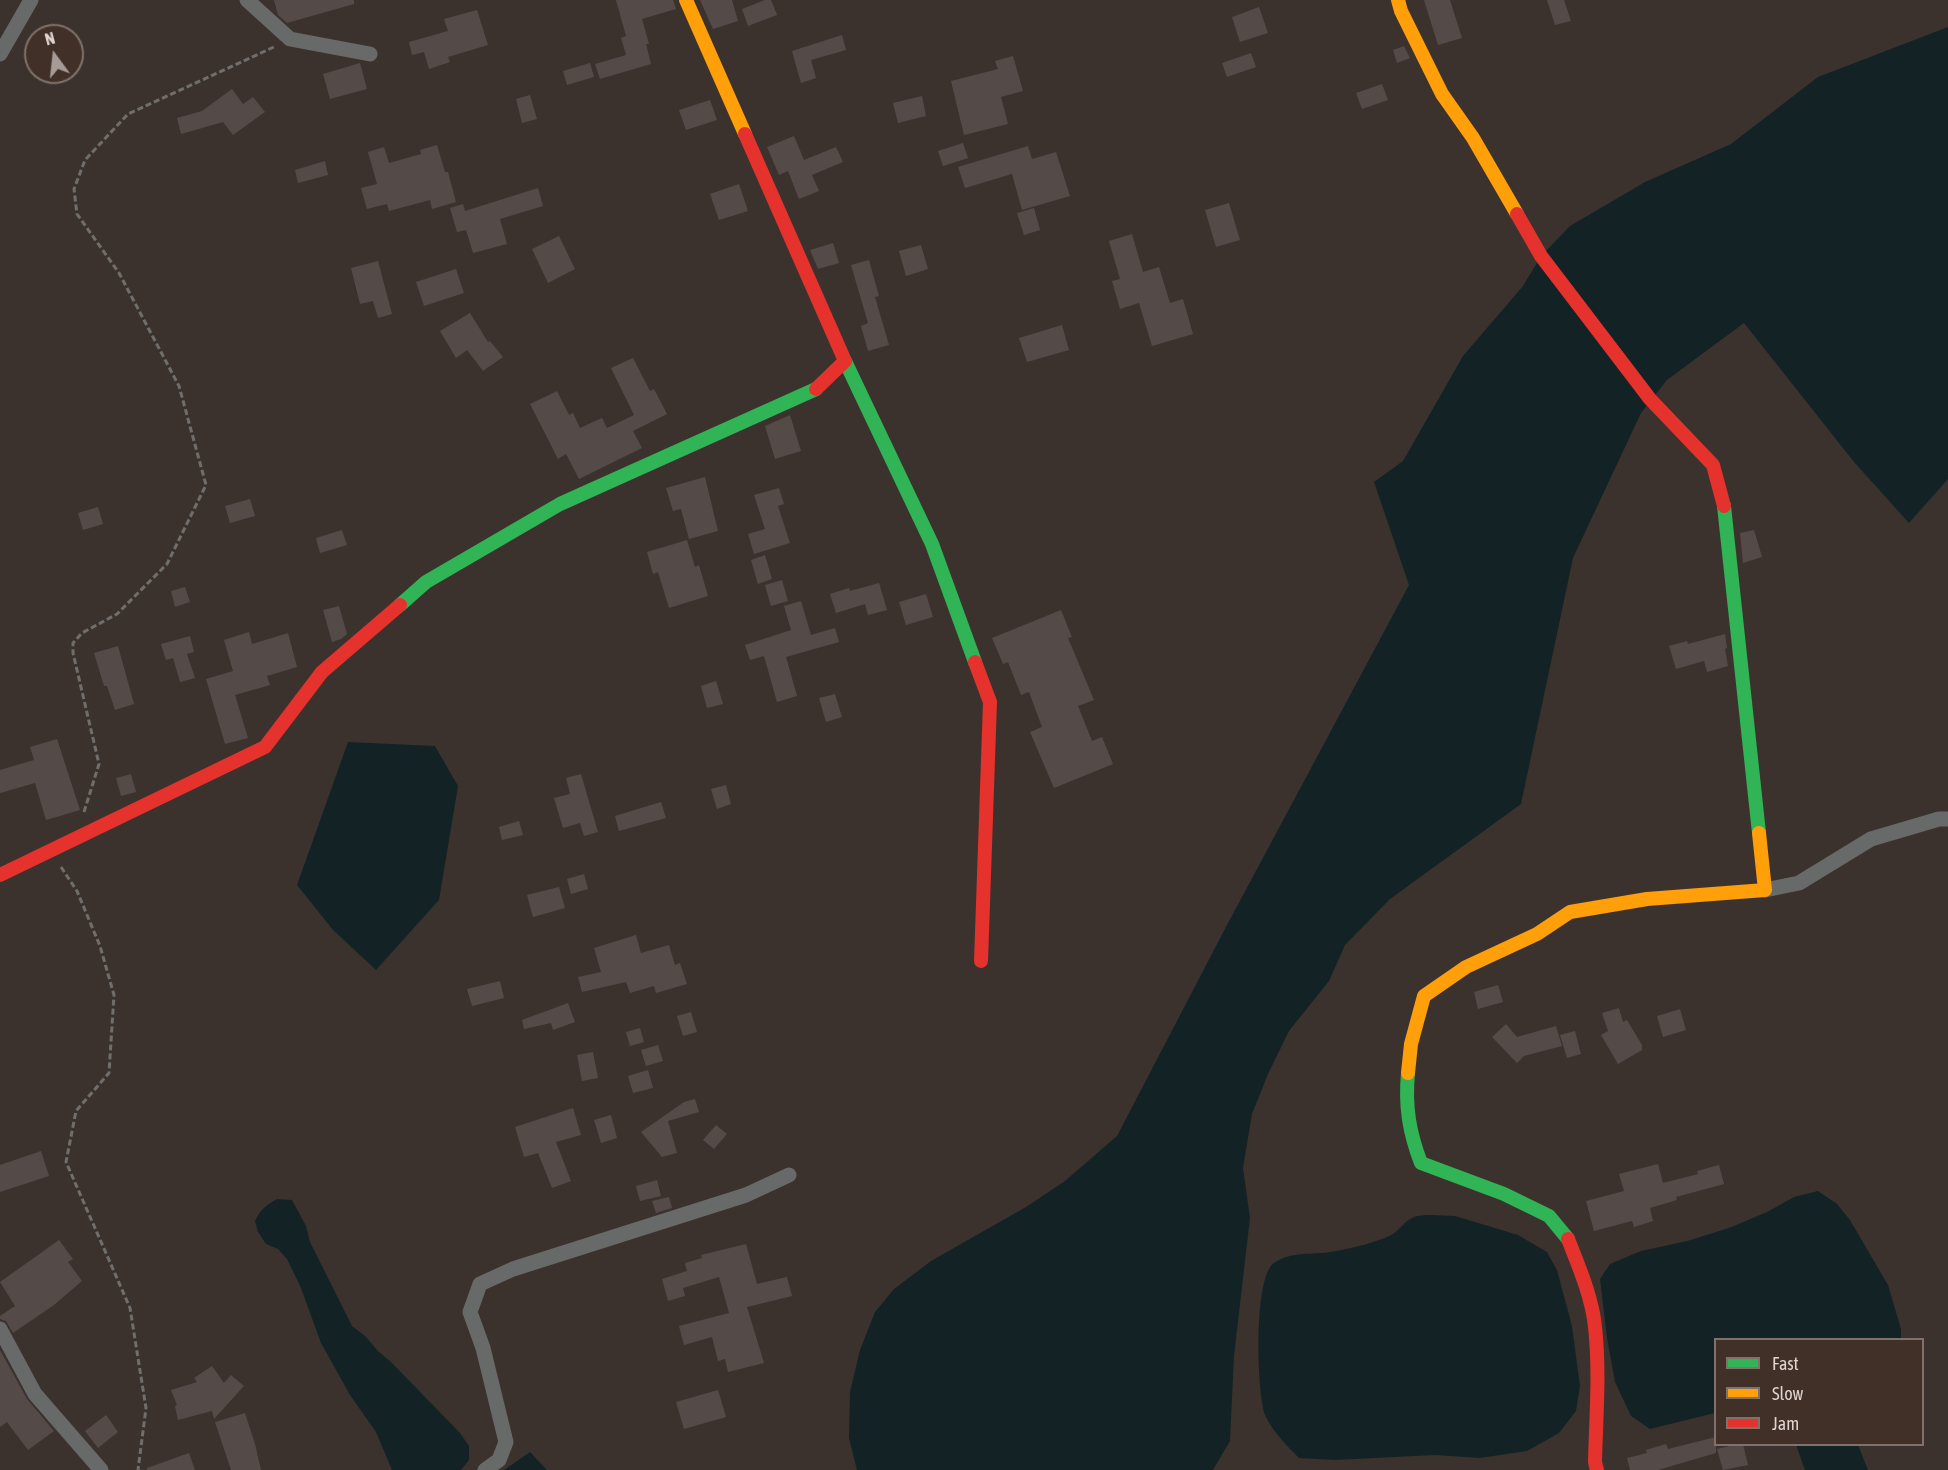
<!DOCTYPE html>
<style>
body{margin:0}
#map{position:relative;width:1948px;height:1470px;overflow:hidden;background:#3b322e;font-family:"Asap Condensed",sans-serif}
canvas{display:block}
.legend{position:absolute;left:1714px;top:1338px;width:210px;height:108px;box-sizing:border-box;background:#413028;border:2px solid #80726b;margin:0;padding:8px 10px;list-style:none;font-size:18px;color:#dfd4cf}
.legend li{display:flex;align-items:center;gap:12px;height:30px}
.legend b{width:30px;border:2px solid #80726b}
.north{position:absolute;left:24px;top:24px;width:60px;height:60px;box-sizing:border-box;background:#413028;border:2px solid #80726b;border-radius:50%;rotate:345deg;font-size:16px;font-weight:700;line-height:24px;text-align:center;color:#dfd4cf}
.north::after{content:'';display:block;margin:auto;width:21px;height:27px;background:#a69b97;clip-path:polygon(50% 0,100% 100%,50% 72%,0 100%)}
</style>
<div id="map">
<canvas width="1948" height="1470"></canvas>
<ul class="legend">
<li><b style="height:8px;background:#30b455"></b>Fast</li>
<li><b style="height:8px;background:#ff9f0a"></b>Slow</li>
<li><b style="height:8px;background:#e5322d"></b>Jam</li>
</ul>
<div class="north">N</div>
</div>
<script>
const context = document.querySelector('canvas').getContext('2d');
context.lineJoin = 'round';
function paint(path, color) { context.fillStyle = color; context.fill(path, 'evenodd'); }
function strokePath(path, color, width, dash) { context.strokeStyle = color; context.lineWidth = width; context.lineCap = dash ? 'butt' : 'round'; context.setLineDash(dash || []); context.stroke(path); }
const water = new Path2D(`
 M1948,27V479L1909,523L1854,462L1744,323L1667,380L1641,413L1573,558L1521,804L1390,899L1345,945L1329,981L1289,1031L1268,1074L1252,1114L1243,1168L1250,1218L1234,1356L1230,1441L1213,1470H857L849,1438L850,1392L860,1350L875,1312L894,1289L931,1261L1026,1207L1065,1181L1117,1136L1227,925L1409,585L1374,482L1403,461L1463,356L1523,286L1541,256L1570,226L1645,182L1731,144L1818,77Z
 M348,742L435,746L458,786L439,900L376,970L333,930L297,885Z
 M1818,1191L1837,1204L1850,1220L1888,1285L1901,1329V1339L1716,1340L1715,1413L1650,1429L1631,1416L1615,1382L1607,1338L1600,1279L1610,1264L1641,1251L1687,1241L1729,1228L1767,1212L1794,1197Z
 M277,1199L292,1200L306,1226L310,1242L352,1326L365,1336L378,1351L392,1363L460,1433L469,1446V1460L461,1470H392L376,1432L350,1395L321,1343L301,1288L287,1259L278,1249L266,1244L258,1232L255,1221C260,1210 266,1205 277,1199Z
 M1432,1215L1455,1216L1518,1235L1547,1252L1557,1270L1572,1326L1580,1386L1576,1411L1559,1433L1527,1451L1480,1458L1435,1455L1335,1460L1299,1458C1287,1446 1272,1431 1265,1415C1257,1392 1253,1277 1274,1263C1291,1251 1312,1255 1331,1252C1346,1249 1362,1246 1376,1241C1381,1239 1388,1237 1393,1234C1401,1228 1405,1221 1414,1217C1420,1215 1427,1215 1432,1215Z
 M1796,1445H1858L1868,1470H1805Z
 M530,1452L547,1470H504Z`);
const building = new Path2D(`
 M274,0H354V4L287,23L278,15Z
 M616,0H673L676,9L642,19L649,44H646L651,64L600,79L595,64L626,55L621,38L626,36Z
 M700,0H732L738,21L713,29Z
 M765,0H771L777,15L748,26L742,9Z
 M1424,0H1450L1462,38L1438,45Z
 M1547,0H1564L1571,21L1555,25Z
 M1259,7L1268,33L1240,42L1232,17Z
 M477,10L488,45L448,57L450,62L429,69L424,52L412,55L409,42L448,31L444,19Z
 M842,35L846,50L811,60L816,78L801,83L792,51Z
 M1404,46L1410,58L1397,63L1393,50Z
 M1251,53L1256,67L1227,77L1222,63Z
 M1013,56L1023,91L1001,97L1008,124L964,135L951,81L998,69L995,61Z
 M360,63L367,89L330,99L323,74Z
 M590,63L594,77L567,85L563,71Z
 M1382,84L1388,100L1362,109L1356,93Z
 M232,89L243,104L253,97L265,112L233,135L223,122L181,134L177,118L202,111Z
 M530,95L537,119L522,123L516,99Z
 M922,96L926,116L898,123L893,103Z
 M710,100L717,120L686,130L679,110Z
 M794,136L804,160L836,147L843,162L812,175L819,191L799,199L788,171L779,175L767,147Z
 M963,143L968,158L943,166L938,151Z
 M437,145L445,172H448L456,202L432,209L430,200L389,211L387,204L367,209L361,188L377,184L368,152L384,147L389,163L421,154L420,150Z
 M1028,146L1032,159L1056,152L1070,196L1022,210L1012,174L965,188L958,167Z
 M325,161L328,175L298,183L295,170Z
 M739,184L748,211L719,220L710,194Z
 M538,188L543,206L500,219L507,244L473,253L466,230L457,232L450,208L463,204L465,211Z
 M1229,203L1240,240L1216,247L1205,210Z
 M1034,208L1040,230L1024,235L1017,213Z
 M1132,234L1143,272L1159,267L1170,303L1183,299L1193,334L1152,346L1139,303L1120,309L1112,281L1120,279L1109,241Z
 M559,236L575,269L548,283L532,249Z
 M833,243L839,263L818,269L810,250Z
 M921,245L928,269L906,276L899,251Z
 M869,260L879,296L875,297L889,345L868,351L861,326L868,323L851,265Z
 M378,261L392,314L378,318L373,301L360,304L351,268Z
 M456,269L464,293L424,306L416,282Z
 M470,313L488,342L490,341L503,357L483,371L467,350L456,358L440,331Z
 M1062,325L1069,350L1027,362L1019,338Z
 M633,358L650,391L654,389L667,414L633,431L642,448L579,479L566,454L558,459L530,404L557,391L569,415L573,413L580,428L602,418L607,428L634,415L611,368Z
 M790,415L801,451L775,459L765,426Z
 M705,477L718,531L689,539L681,509L673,511L666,488Z
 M779,488L784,504L778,506L790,543L754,554L748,534L765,529L754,495Z
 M250,499L255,516L230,523L225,506Z
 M98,507L103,524L83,530L78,513Z
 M342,530L347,545L320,553L316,538Z
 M1754,530L1762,557L1743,563L1740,533Z
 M687,540L695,567L699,565L708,596L669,608L658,572L653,574L647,552Z
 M765,555L772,579L758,584L751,560Z
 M782,580L788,601L771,606L765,585Z
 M879,583L887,610L868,615L865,604L836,613L830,594L849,588L850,591Z
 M185,587L190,602L175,607L171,591Z
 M926,594L933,617L906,625L899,602Z
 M801,601L811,635L835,628L839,642L786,657L797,696L777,702L764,656L750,660L745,645L791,630L784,606Z
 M339,606L347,634L341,639L332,642L323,610Z
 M1061,610L1072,637L1068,638L1094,700L1078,706L1092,741L1102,737L1113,764L1054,788L1030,732L1042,727L1029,692L1021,695L1008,662L1003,664L992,638Z
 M249,632L252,644L288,633L297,667L267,676L270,685L235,695L248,738L225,744L206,679L233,671L224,640Z
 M1725,634L1727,648L1725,649L1728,666L1707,672L1704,661L1676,669L1669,646L1687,641L1688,644Z
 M190,636L194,652L187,654L195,678L180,682L173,658L166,660L161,644Z
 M118,646L134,704L115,710L107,686H104L94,653Z
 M716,681L723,704L707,708L701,686Z
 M835,694L842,717L826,722L819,698Z
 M57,739L80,810L46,820L35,783L0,793V770L34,760L30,747Z
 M131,774L136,792L121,796L116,778Z
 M581,774L598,832L584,836L580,823L563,828L554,798L570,794L566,778Z
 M726,785L731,804L717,809L711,789Z
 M661,802L666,818L619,831L615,816Z
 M519,821L523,835L502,840L499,827Z
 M584,874L588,889L571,894L567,879Z
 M559,887L565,908L533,917L527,895Z
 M636,935L641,953L669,945L675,965L680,963L687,984L656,993L654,986L630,993L626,982L582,992L578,977L601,972L594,948Z
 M500,981L504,998L472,1006L467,989Z
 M1498,985L1503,1002L1478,1009L1474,992Z
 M568,1003L575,1022L553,1030L551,1023L524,1029L522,1020Z
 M1619,1008L1623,1022L1627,1020L1642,1045V1050L1618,1064L1601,1035L1608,1031L1602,1013Z
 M1680,1009L1686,1030L1663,1037L1657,1016Z
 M691,1012L697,1032L683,1036L677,1016Z
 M1506,1024L1517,1037L1556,1026L1562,1046L1524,1056L1517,1063L1492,1037Z
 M640,1028L644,1042L630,1046L626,1032Z
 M1575,1031L1581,1054L1567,1058L1560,1035Z
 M658,1045L663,1061L646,1066L641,1050Z
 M593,1052L598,1078L582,1081L577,1055Z
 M648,1070L653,1088L633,1093L628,1076Z
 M695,1099L699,1112L668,1121L677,1153L662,1157L641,1132L684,1102Z
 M573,1108L581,1135L556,1142L571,1181L552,1188L538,1153L524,1157L515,1127Z
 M611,1115L617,1138L601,1143L594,1120Z
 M716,1125L727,1134L714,1149L703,1140Z
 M41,1151L49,1176L0,1192V1165Z
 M1658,1164L1663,1183L1698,1174L1697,1171L1719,1165L1724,1184L1676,1197L1677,1200L1650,1208L1653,1221L1634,1227L1632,1221L1594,1231L1586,1201L1624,1191L1619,1174Z
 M657,1180L661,1196L640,1201L636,1186Z
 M669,1197L672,1208L656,1213L652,1201Z
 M59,1240L73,1259L68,1262L82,1281L54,1305L13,1333L6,1321L0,1319V1316L15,1306L0,1282Z
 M746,1244L757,1284L787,1277L792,1296L747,1307L764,1363L728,1372L725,1359L718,1361L712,1337L684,1345L679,1326L729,1313L719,1277L683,1288L685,1296L668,1301L662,1279L687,1271L685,1263L702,1258L701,1255Z
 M0,1350L27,1399L54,1431L28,1450L7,1422L0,1427Z
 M212,1366L224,1383L231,1375L244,1386L214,1419L212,1411L178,1420L175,1406L177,1405L171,1390L197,1382L194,1378Z
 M718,1390L726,1417L684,1429L676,1402Z
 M245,1413L255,1444L261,1470H231L215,1422Z
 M106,1415L118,1432L98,1448L85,1431Z
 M1716,1437V1453L1658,1470H1630L1627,1458L1647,1453L1646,1450L1666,1444L1668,1449Z
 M1738,1444H1743L1748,1465L1723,1470L1717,1449Z
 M189,1453L195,1470H147V1468Z`);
const path = new Path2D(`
 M84,812L99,764L73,653V643L82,633L117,614L167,564L206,485L179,386L119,273L77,214L74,189L85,160L128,114L276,46
 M61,867L77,891L100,946L114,995L109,1073L76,1111L66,1162L130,1308L146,1408L138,1470`);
const street = new Path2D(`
 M247,0L290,39L370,54
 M0,54L31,0
 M1765,890L1799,883L1871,839L1939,819H1948
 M0,1329L35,1394L101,1470
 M485,1470L499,1460L506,1442L483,1348L470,1312L480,1284L513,1269L746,1195L789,1175`);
const fast = new Path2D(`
 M845,361L932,544L975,662
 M1724,506L1759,833
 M400,605L426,582L560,504L816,389
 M1408,1073C1405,1106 1409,1132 1421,1163L1504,1194L1549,1216L1568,1239`);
const slow = new Path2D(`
 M686,0L745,134
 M1398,0L1401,11L1442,94L1473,138L1517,214
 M1408,1073L1411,1044L1424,996L1466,967L1537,934L1570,912L1647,899L1765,890L1759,833`);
const jam = new Path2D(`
 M745,134L845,361L816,389
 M1517,214L1541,256L1650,399L1713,465L1724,506
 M975,662L990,702L981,961
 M0,875L265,747L322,672L400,605
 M1568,1239C1579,1267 1592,1297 1595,1327C1600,1372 1596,1418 1595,1462L1597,1470`);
paint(water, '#132325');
paint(building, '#544b49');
strokePath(path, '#706e6d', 3, [6, 3]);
strokePath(street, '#686a69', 15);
strokePath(fast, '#30b455', 14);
strokePath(slow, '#ff9f0a', 14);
strokePath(jam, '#e5322d', 14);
</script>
